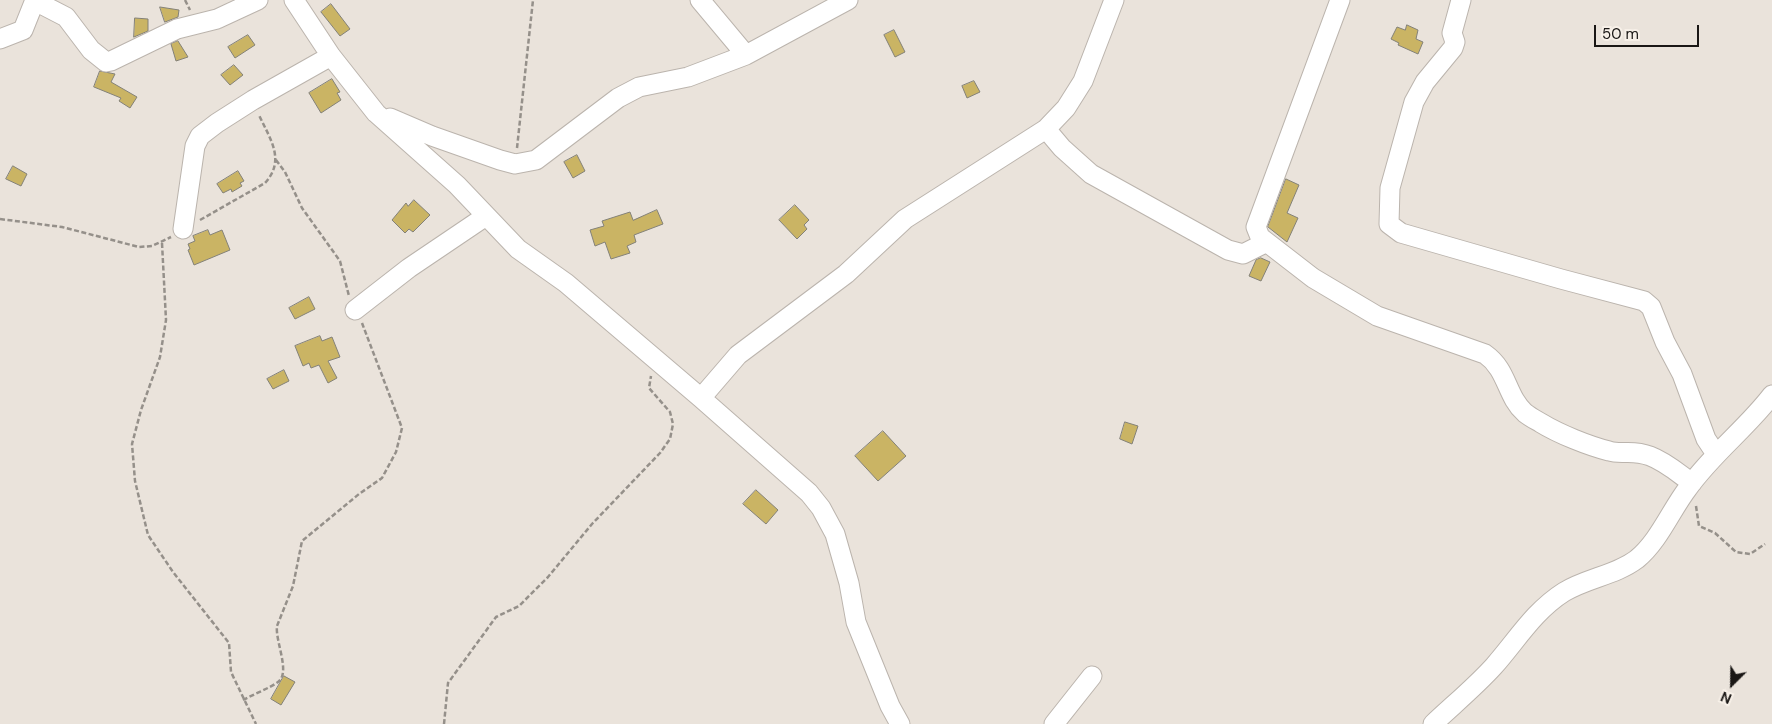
<!DOCTYPE html>
<style>
body{margin:0}
#map{position:relative;width:1772px;height:724px;overflow:hidden;background:#eae3db;font-family:"DM Sans",sans-serif}
canvas{display:block}
.north{position:absolute;left:1707px;top:659px;width:50px;height:50px;-webkit-text-stroke:4px #f7f0e8;paint-order:stroke;rotate:203deg;font-size:14px;font-weight:700;line-height:20px;text-align:center;color:#1a1715}
.north::after{content:'';display:block;margin:auto;width:18px;height:22px;background:#1a1715;clip-path:polygon(50% 0,100% 100%,50% 72%,0 100%)}
.scale{position:absolute;left:1594px;top:25px;width:105px;height:22px;box-sizing:border-box;border:2px solid #1a1715;border-top:0;padding-left:6px;font-size:15px;line-height:18px;white-space:nowrap;color:#1a1715;-webkit-text-stroke:4px #f7f0e8;paint-order:stroke}
</style>
<div id="map">
<canvas width="1772" height="724"></canvas>
<div class="north">N</div>
<div class="scale">50 m</div>
</div>
<script>
const context = document.querySelector('canvas').getContext('2d');
context.lineJoin = 'round';
function paint(path, color) { context.fillStyle = color; context.fill(path, 'evenodd'); }
function strokePath(path, color, width, dash) { context.strokeStyle = color; context.lineWidth = width; context.lineCap = dash ? 'butt' : 'round'; context.setLineDash(dash || []); context.stroke(path); }
const building = new Path2D(`
 M331,4L350,29L340,36L321,12Z
 M160,7L179,10L178,17L165,22Z
 M135,18L148,19V31L134,37Z
 M1407,25L1418,30L1416,39L1423,42L1418,54L1398,45L1399,43L1391,39L1397,27L1405,30Z
 M894,30L905,52L895,57L884,35Z
 M248,35L255,45L235,58L228,47Z
 M178,41L188,57L176,61L171,44Z
 M234,65L243,75L230,85L221,75Z
 M100,71L115,74L111,82L137,97L130,108L119,101L121,98L94,87Z
 M332,79L340,92L337,93L341,100L321,113L309,93Z
 M974,81L980,92L967,98L962,86Z
 M577,155L585,171L573,178L564,162Z
 M13,166L27,174L21,186L6,179Z
 M238,171L244,181L240,183L242,186L232,192L231,189L223,193L217,184Z
 M1286,179L1299,185L1287,213L1298,218L1287,242L1268,227Z
 M414,200L430,215L413,232L409,229L405,233L392,220L406,203L408,206Z
 M795,205L809,220L804,225L807,229L797,239L779,220Z
 M657,210L663,224L634,235L636,242L627,246L630,253L611,259L605,242L595,246L590,230L604,226L602,221L630,212L633,220Z
 M208,230L210,235L222,230L230,250L194,265L188,250L190,249L188,244L195,241L193,236Z
 M1261,258L1270,262L1261,281L1249,276L1256,260Z
 M309,297L315,309L295,319L289,308Z
 M320,336L322,341L332,337L340,357L328,361L337,378L328,383L319,365L311,368L309,363L303,366L295,346Z
 M284,370L289,381L273,389L267,379Z
 M1125,422L1138,426L1132,444L1120,439Z
 M883,431L906,456L878,481L855,456Z
 M756,490L778,510L766,524L743,504Z
 M284,676L295,682L281,705L271,699Z`);
const path = new Path2D(`
 M185,0L190,10
 M517,148L533,0
 M276,160L285,172L302,208L340,261L349,296
 M0,219L62,227L139,247L152,246L171,237
 M200,220L265,183C286,160 270,139 259,115
 M162,243L166,320L160,357L141,410L132,444L135,481L148,535L173,572L229,643L231,672L256,724
 M1696,506L1699,526L1715,533L1736,552L1750,554L1765,544
 M243,700C254,694 268,689 278,682C291,673 275,641 277,626L293,586L302,541L359,494L382,478L396,452L402,428L362,323
 M444,724L448,683L496,617L519,606L548,577L592,524L660,453L670,439L673,424L670,412L649,388L651,376`);
const minor = new Path2D(`
 M294,0L331,56L376,113L457,185L518,249L566,283L701,398L809,493L821,508L835,534L849,583L856,622L890,706L900,724
 M700,0L746,55
 M1340,0L1256,227L1260,237L1313,278L1377,316L1485,354C1508,370 1506,396 1525,413C1530,417 1536,420 1541,423C1559,434 1589,446 1609,451C1622,455 1632,449 1650,456C1666,462 1678,473 1692,483
 M1461,0L1452,33L1455,42L1453,48L1425,82L1414,102L1390,188L1389,224L1401,233L1561,279L1644,301L1651,307L1665,342L1682,374L1706,439L1716,454
 M35,1L66,17L91,50L106,62L111,61L177,29L217,19L258,0
 M0,39L23,30L35,0
 M390,118L432,136L500,160L515,164L536,160L618,98L639,87L688,77L746,55L848,0
 M1046,129L1062,148L1091,174L1228,250L1243,254L1265,243
 M183,229L195,146L200,136L217,123L253,100L331,56
 M355,310L409,268L486,216
 M701,398L738,355L846,274L905,219L1046,129L1066,108L1083,81L1114,0
 M1054,724L1092,676
 M1433,724C1453,705 1475,687 1494,666C1517,640 1534,611 1564,592C1587,578 1616,575 1637,559C1659,541 1671,510 1688,488C1713,453 1746,429 1772,395`);
paint(building, '#cab464');
strokePath(building, '#838178', 1);
strokePath(minor, '#bbb4ad', 21);
strokePath(path, '#95908a', 2.5, [5, 2.5]);
strokePath(minor, '#fff', 19);
</script>
